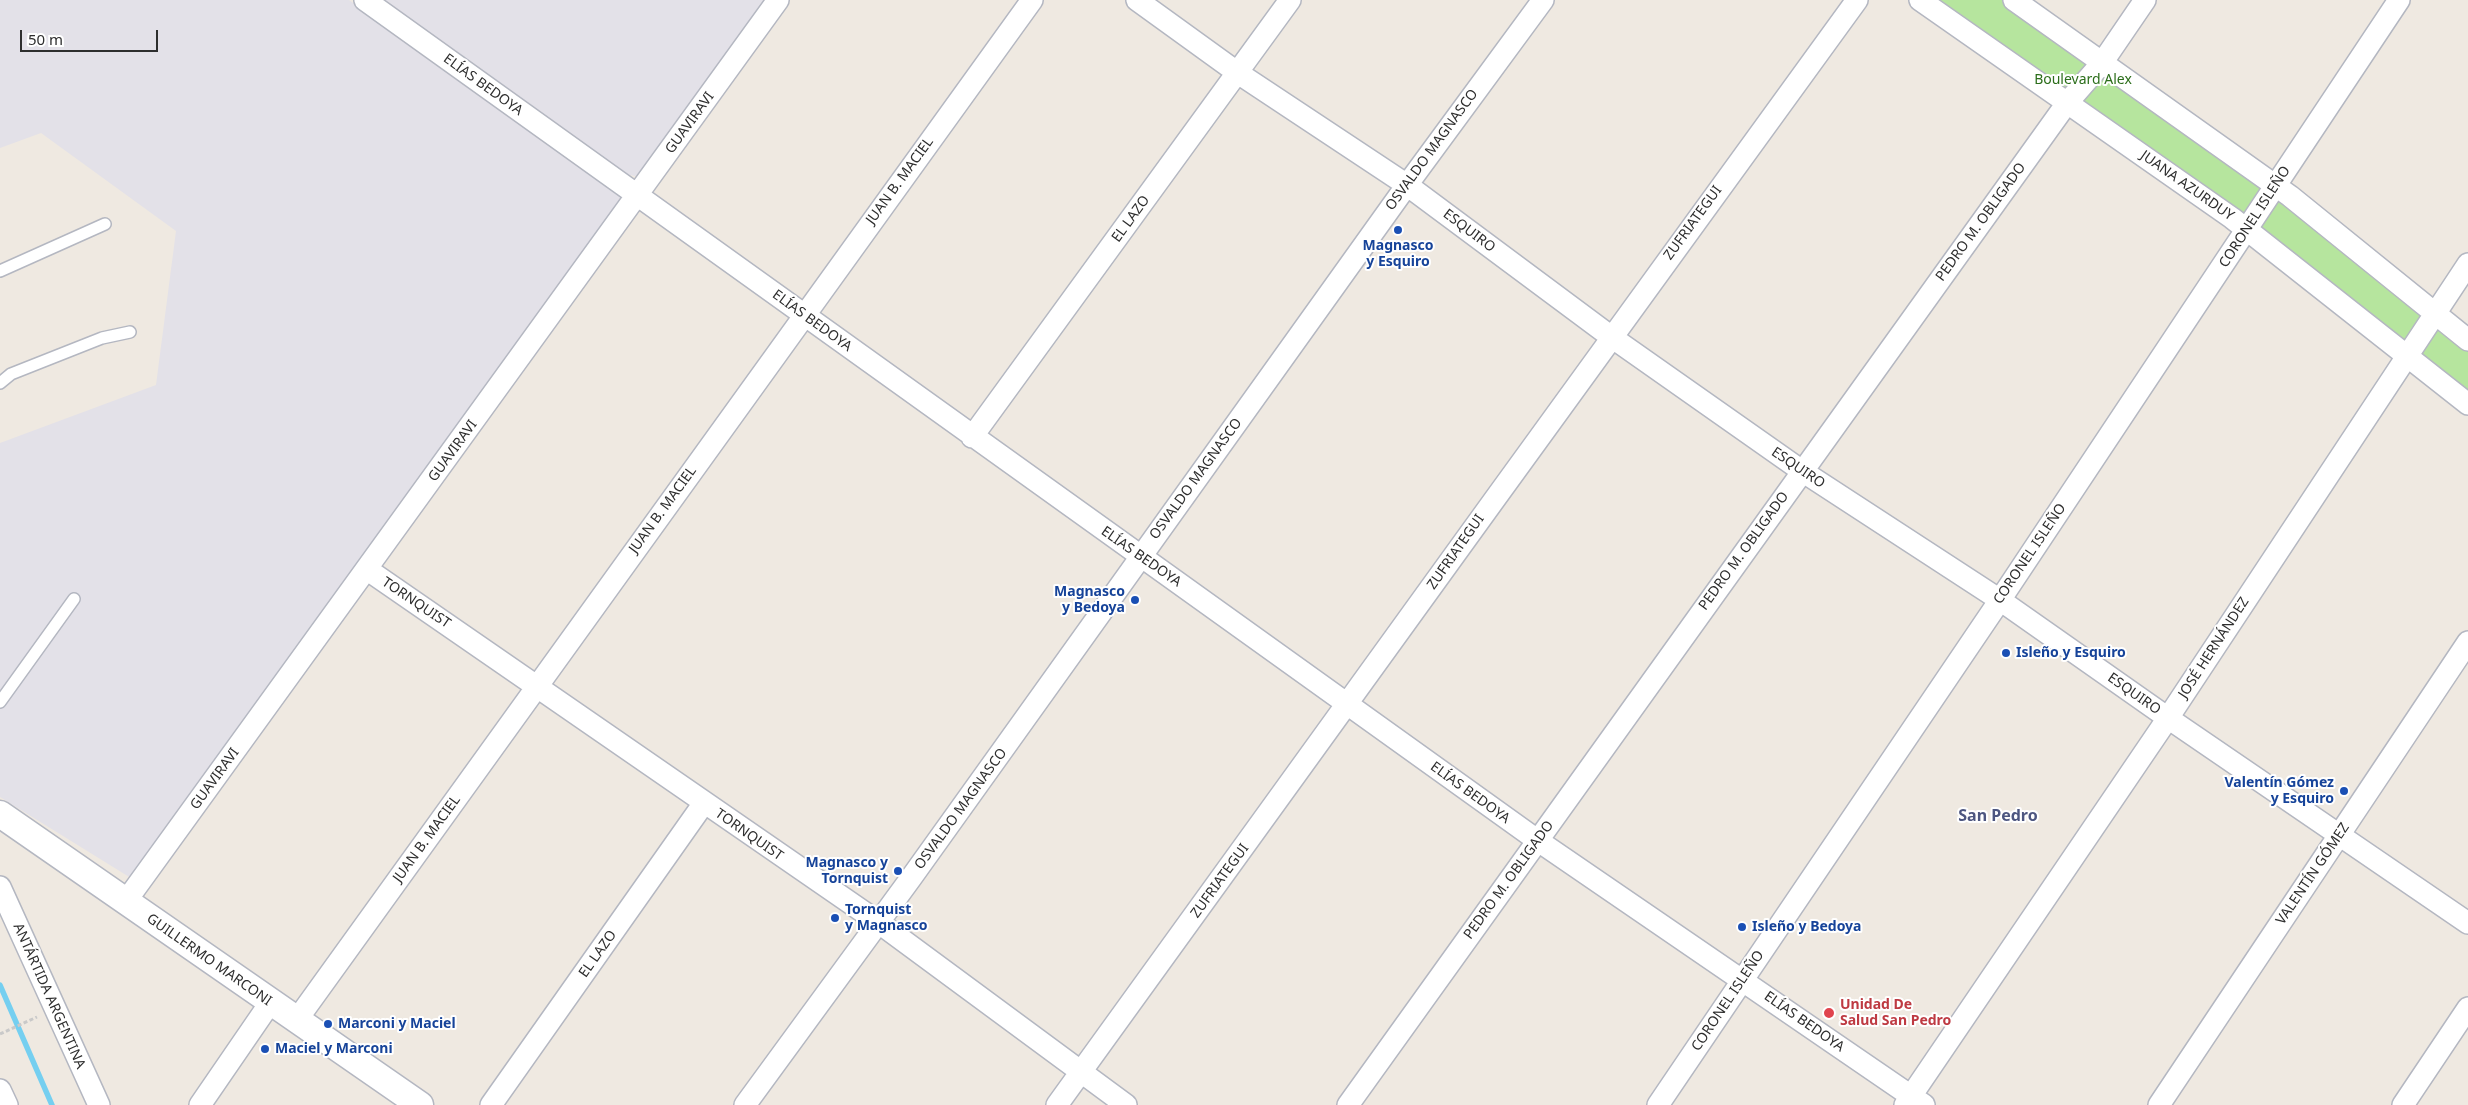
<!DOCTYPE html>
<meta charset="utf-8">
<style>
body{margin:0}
#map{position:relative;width:2468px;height:1105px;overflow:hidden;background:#efe9e1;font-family:"Noto Sans",sans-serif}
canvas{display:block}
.scale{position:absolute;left:20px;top:30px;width:138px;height:22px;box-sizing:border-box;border:2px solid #2e2e2e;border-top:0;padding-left:6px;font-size:15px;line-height:18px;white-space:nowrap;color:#2e2e2e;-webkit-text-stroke:4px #fff;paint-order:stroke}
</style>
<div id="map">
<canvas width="2468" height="1105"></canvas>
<div class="scale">50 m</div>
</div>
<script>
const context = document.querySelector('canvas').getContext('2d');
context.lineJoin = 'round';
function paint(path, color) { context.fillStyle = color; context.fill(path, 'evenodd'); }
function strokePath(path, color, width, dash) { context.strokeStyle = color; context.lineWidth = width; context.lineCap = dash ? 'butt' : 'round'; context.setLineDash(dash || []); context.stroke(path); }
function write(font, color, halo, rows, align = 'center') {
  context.font = font + ' "Noto Sans",sans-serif'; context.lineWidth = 4; context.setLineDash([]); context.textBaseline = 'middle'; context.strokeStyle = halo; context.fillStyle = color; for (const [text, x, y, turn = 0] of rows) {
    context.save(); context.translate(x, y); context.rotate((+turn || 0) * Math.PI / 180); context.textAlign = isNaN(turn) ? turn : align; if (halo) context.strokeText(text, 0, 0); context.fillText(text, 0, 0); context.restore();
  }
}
const industrial = new Path2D(`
 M0,0H349L638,210L147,888L0,797V443L156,385L176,231L41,133L0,148Z
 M384,0H769L646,172L635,176L624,174Z`);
const green = new Path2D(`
 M1937,0H2006L2275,193L2468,349V398Z`);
const stream = new Path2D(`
 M0,985L52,1105`);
const path = new Path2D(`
 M0,1034L37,1017`);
const service = new Path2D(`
 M0,271L105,224
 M0,383L11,374L102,338L130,332
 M0,702L74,599`);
const minor = new Path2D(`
 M365,0L1537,840L1924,1105
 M1137,0L1238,73L1407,185L1610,336L1802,471L2000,600L2168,718L2468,923
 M1920,0L2232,218L2468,404
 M2014,0L2290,196L2468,340
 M972,437L1290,0
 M368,570L878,922L1126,1105
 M0,887L99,1105
 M126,901L778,0
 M296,1021L1032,0
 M0,1090L7,1105
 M200,1105L270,1003
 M491,1105L704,803
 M745,1105L911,878L1407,185L1543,0
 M1057,1105C1325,737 1588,367 1857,0
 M1348,1105L2067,103L2102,63L2145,0
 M1658,1105L2000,600L2399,0
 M1905,1105L2168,718L2468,264
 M2159,1105L2468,642
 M2403,1105L2468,1008`);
const tertiary = new Path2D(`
 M0,814L420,1105`);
const markers = [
 [1398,230,5,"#1a4fb4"],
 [1135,600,5,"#1a4fb4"],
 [2006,653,5,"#1a4fb4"],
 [2344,791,5,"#1a4fb4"],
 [898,871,5,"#1a4fb4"],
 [835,918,5,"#1a4fb4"],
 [1742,927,5,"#1a4fb4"],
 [1829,1013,6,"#e0444e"],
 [328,1024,5,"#1a4fb4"],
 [265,1049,5,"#1a4fb4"]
];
const parkNames = [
 ["Boulevard Alex",2083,80]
];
const streetNames = [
 ["ELÍAS BEDOYA",483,85,36],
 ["GUAVIRAVI",690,123,-54],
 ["OSVALDO MAGNASCO",1432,150,-54],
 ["JUAN B. MACIEL",900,181,-54],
 ["JUANA AZURDUY",2187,186,35],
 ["CORONEL ISLEÑO",2255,217,-57],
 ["EL LAZO",1131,219,-54],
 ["PEDRO M. OBLIGADO",1981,222,-54],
 ["ZUFRIATEGUI",1693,223,-54],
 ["ESQUIRO",1469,231,37],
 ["ELÍAS BEDOYA",812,321,36],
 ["GUAVIRAVI",453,451,-54],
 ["ESQUIRO",1798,468,34],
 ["OSVALDO MAGNASCO",1196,479,-54],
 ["JUAN B. MACIEL",663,510,-54],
 ["PEDRO M. OBLIGADO",1744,551,-54],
 ["ZUFRIATEGUI",1456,552,-55],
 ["CORONEL ISLEÑO",2030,554,-56],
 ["ELÍAS BEDOYA",1141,557,35],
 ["TORNQUIST",416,603,34],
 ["JOSÉ HERNÁNDEZ",2214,648,-57],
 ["ESQUIRO",2134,694,35],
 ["GUAVIRAVI",215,779,-54],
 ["ELÍAS BEDOYA",1470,793,36],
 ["OSVALDO MAGNASCO",961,809,-54],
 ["TORNQUIST",749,835,35],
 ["JUAN B. MACIEL",427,839,-54],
 ["VALENTÍN GÓMEZ",2313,874,-56],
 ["PEDRO M. OBLIGADO",1509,880,-54],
 ["ZUFRIATEGUI",1220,881,-54],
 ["EL LAZO",598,954,-55],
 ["GUILLERMO MARCONI",209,960,35],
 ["ANTÁRTIDA ARGENTINA",49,996,66],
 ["CORONEL ISLEÑO",1728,1001,-56],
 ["ELÍAS BEDOYA",1804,1022,35]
];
const transitNames = [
 ["Magnasco",1398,246,"center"],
 ["y Esquiro",1398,262,"center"],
 ["Magnasco",1125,592,"right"],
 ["y Bedoya",1125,608,"right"],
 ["Isleño y Esquiro",2016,653],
 ["Valentín Gómez",2334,783,"right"],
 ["y Esquiro",2334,799,"right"],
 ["Magnasco y",888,863,"right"],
 ["Tornquist",888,879,"right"],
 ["Tornquist",845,910],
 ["y Magnasco",845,926],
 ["Isleño y Bedoya",1752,927],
 ["Marconi y Maciel",338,1024],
 ["Maciel y Marconi",275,1049]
];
const healthNames = [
 ["Unidad De",1840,1005],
 ["Salud San Pedro",1840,1021]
];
const quarterNames = [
 ["San Pedro",1998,816]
];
paint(industrial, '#e3e1e8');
paint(green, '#b6e59e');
strokePath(stream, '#75cff0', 5.5);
strokePath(service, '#b4b7c1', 14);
strokePath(minor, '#b4b7c1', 24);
strokePath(tertiary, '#b4b7c1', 29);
strokePath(path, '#c9c9c9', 3, [4, 2.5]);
strokePath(service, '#fff', 11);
strokePath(minor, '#fff', 21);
strokePath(tertiary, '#fff', 26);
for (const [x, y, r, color] of markers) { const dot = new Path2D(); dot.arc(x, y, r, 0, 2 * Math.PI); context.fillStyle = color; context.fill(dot); strokePath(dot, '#fff', 2); }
write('14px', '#2c6e1b', '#fff', parkNames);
write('14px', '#2e2e2e', '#fff', streetNames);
write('bold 14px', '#164399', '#fff', transitNames, 'left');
write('bold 14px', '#be3a42', '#fff', healthNames, 'left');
write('bold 16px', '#4d5680', '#fff', quarterNames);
</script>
